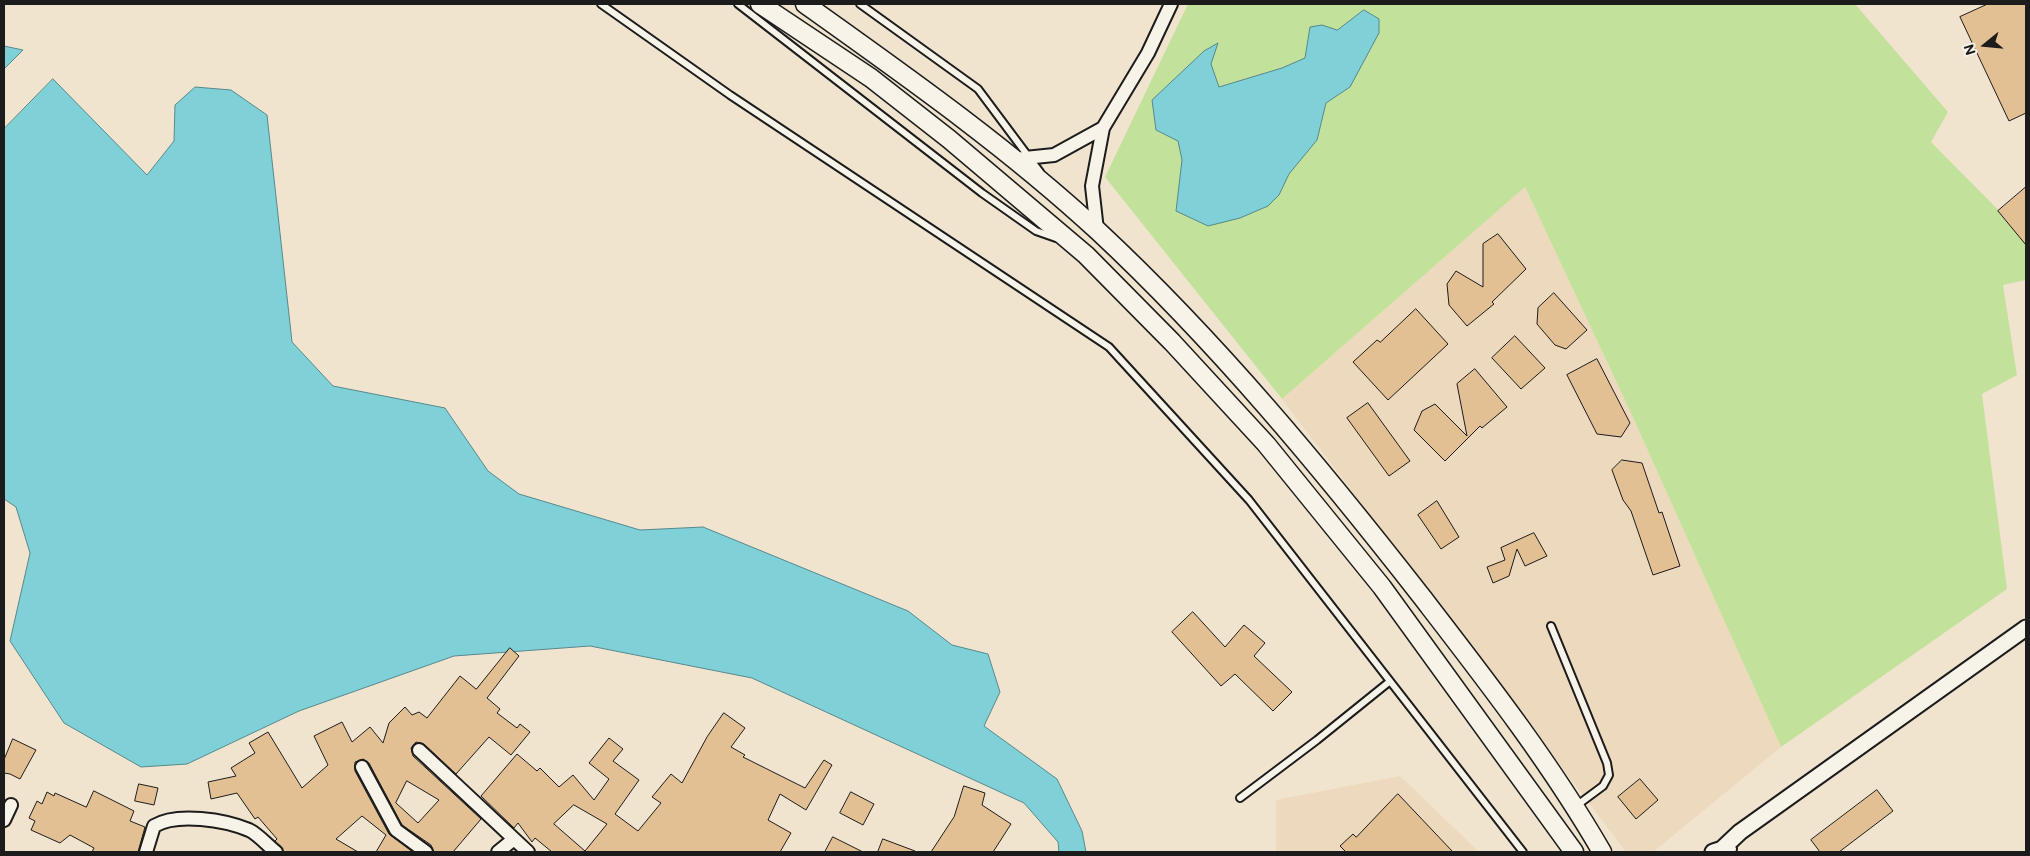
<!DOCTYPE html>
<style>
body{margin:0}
#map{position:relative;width:2030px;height:856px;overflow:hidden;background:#f1e4cf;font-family:"Balsamiq Sans",sans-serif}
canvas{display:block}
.frame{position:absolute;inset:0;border:5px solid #1c1c1c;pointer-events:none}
.north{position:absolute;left:1960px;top:20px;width:50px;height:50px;-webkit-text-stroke:4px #f7f3e8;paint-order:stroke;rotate:253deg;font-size:14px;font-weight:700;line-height:20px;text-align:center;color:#1c1c1c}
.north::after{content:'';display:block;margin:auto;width:18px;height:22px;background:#1c1c1c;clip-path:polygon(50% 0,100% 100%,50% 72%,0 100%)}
</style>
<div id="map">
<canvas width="2030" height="856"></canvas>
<div class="frame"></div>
<div class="north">N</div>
</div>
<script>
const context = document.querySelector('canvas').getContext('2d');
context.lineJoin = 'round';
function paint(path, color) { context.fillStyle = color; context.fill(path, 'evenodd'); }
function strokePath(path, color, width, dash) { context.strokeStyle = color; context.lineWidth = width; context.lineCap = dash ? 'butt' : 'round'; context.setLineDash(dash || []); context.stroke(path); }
const built = new Path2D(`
 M1525,187L1631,413L1781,747L1653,852H1626L1282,399Z
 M1400,776L1479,852H1276V800Z`);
const green = new Path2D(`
 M1188,4H1855L1948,112L1931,142L2026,238V280L2003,285L2017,375L1982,394L2007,589L1781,747L1631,413L1525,187L1282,399L1105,177Z`);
const water = new Path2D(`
 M1364,10L1379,19V33L1350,87L1326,103L1317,140L1289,174L1279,195L1268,206L1240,218L1208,226L1176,211L1182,160L1178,141L1156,130L1152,100L1204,51L1218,43L1211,64L1219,87L1282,68L1305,58L1310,27L1322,25L1337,30Z
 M4,46L23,50L4,69Z
 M53,79L147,175L174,141L175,105L195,87L231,90L267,115L292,342L333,386L445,408L488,471L519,494L640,530L703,527L908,611L952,645L988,654L1000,692L984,726L1057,779L1082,831L1086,852H1059L1058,842L1024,803L752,678L590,646L454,656L299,711L187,764L141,767L64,723L10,641L30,553L16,507L4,499V129Z`);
const building = new Path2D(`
 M1988,4H2026V113L2009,121L1960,17Z
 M2026,187V245L1998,211Z
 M1498,234L1526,269L1492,302L1494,304L1467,326L1449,305L1447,284L1456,271L1483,287V244Z
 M1554,293L1587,330L1566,349L1555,345L1537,324L1538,308Z
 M1416,309L1448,344L1388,400L1353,362L1377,340L1380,342Z
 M1515,336L1545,368L1521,389L1492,358Z
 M1597,359L1630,423L1621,437L1597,434L1567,375Z
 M1475,369L1507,407L1482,428L1480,426L1445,461L1414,430L1422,411L1435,404L1467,436L1457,384Z
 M1368,403L1410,461L1389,476L1347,418Z
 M1622,460L1642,463L1659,513L1662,512L1680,566L1653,575L1631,511L1623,500L1612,470Z
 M1437,501L1459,537L1441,549L1418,515Z
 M1534,533L1547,556L1525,566L1517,549L1509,576L1493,583L1487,567L1505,560L1501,548Z
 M1193,612L1225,647L1244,625L1265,643L1254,656L1292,692L1273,711L1235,674L1221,686L1172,632Z
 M510,648L519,656L487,698L500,709L497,713L517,728L520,724L530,732L511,755L489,737L456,774L424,744L416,742L411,748L413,756L481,819L453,852H434L431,845L402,825L369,763L363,759L355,762V771L389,834L413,852H376L386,835L362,816L336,839L358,852H284L275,841L277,839L258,817L255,819L237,793L211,799L208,782L236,776L231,768L255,753L249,743L268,732L302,788L328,765L314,736L342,722L352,742L370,727L383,743L389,723L405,707L412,715L419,712L427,718L460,676L476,689ZM407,781L439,800L418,823L396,803Z
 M724,713L745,728L731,747L745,755L743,757L805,788L824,760L832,765L806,810L780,794L768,820L791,833L780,852H552L535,838L532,842L518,823L514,828L481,796L517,754L537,771L540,768L559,787L573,775L594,800L609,779L589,763L609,738L623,749L613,761L639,780L615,814L638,831L661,803L652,797L671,774L682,783L707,737ZM574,805L607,824L585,851L554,824Z
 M13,739L36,750L20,779L10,774L4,773V760Z
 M1640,779L1658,800L1636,819L1618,797Z
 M139,784L158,788L154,805L135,801Z
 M964,786L985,793L982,805L1011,824L993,852H931L954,817Z
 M1877,790L1893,811L1839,852H1820L1811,840Z
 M94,791L134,811L130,821L145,827L138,852H92L94,848L70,835L60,843L31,830L35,821L29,818L37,801L42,804L47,792L54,796L55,793L86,807Z
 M851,792L874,804L863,825L840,813Z
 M1398,794L1453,852H1346L1340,846L1353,834L1356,837Z
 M833,837L863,852H825Z
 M883,839L915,851L914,852H878Z`);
const service = new Path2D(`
 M601,4L730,95L1109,347L1249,500L1523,852
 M738,4L982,193L1036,231L1056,238
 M860,4L978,89L1040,172
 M1551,626L1607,763L1609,775L1603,786L1576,806
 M1240,798L1317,740L1389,682
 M1732,852L1733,849`);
const minor = new Path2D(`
 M1015,159L1054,155L1103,128
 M1097,230L1092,186L1103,128L1148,53L1171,4
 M419,750L528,852
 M362,767L396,830L426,852
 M4,820L11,805
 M146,852L154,826C177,812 225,820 249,830C258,834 268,846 276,852
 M498,852L514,839`);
const tertiary = new Path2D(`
 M1713,852L1722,849L1740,832L2026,628`);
const secondary = new Path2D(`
 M760,4L871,78L949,139L1086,255L1172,342L1266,444L1382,587L1574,852
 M805,4C906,76 1007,147 1098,231C1217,342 1322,469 1422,597C1486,680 1550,762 1602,852`);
paint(built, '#edd9bd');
paint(green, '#c2e29b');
paint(water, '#7fd0d7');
strokePath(water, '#57888c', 1);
paint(building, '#e3c094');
strokePath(building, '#1c1c1c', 1);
strokePath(service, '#1c1c1c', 10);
strokePath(minor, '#1c1c1c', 16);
strokePath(tertiary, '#1c1c1c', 19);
strokePath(secondary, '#1c1c1c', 21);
strokePath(service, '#f7f3e8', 6);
strokePath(minor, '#f7f3e8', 12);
strokePath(tertiary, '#f7f3e8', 15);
strokePath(secondary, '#f7f3e8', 18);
</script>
